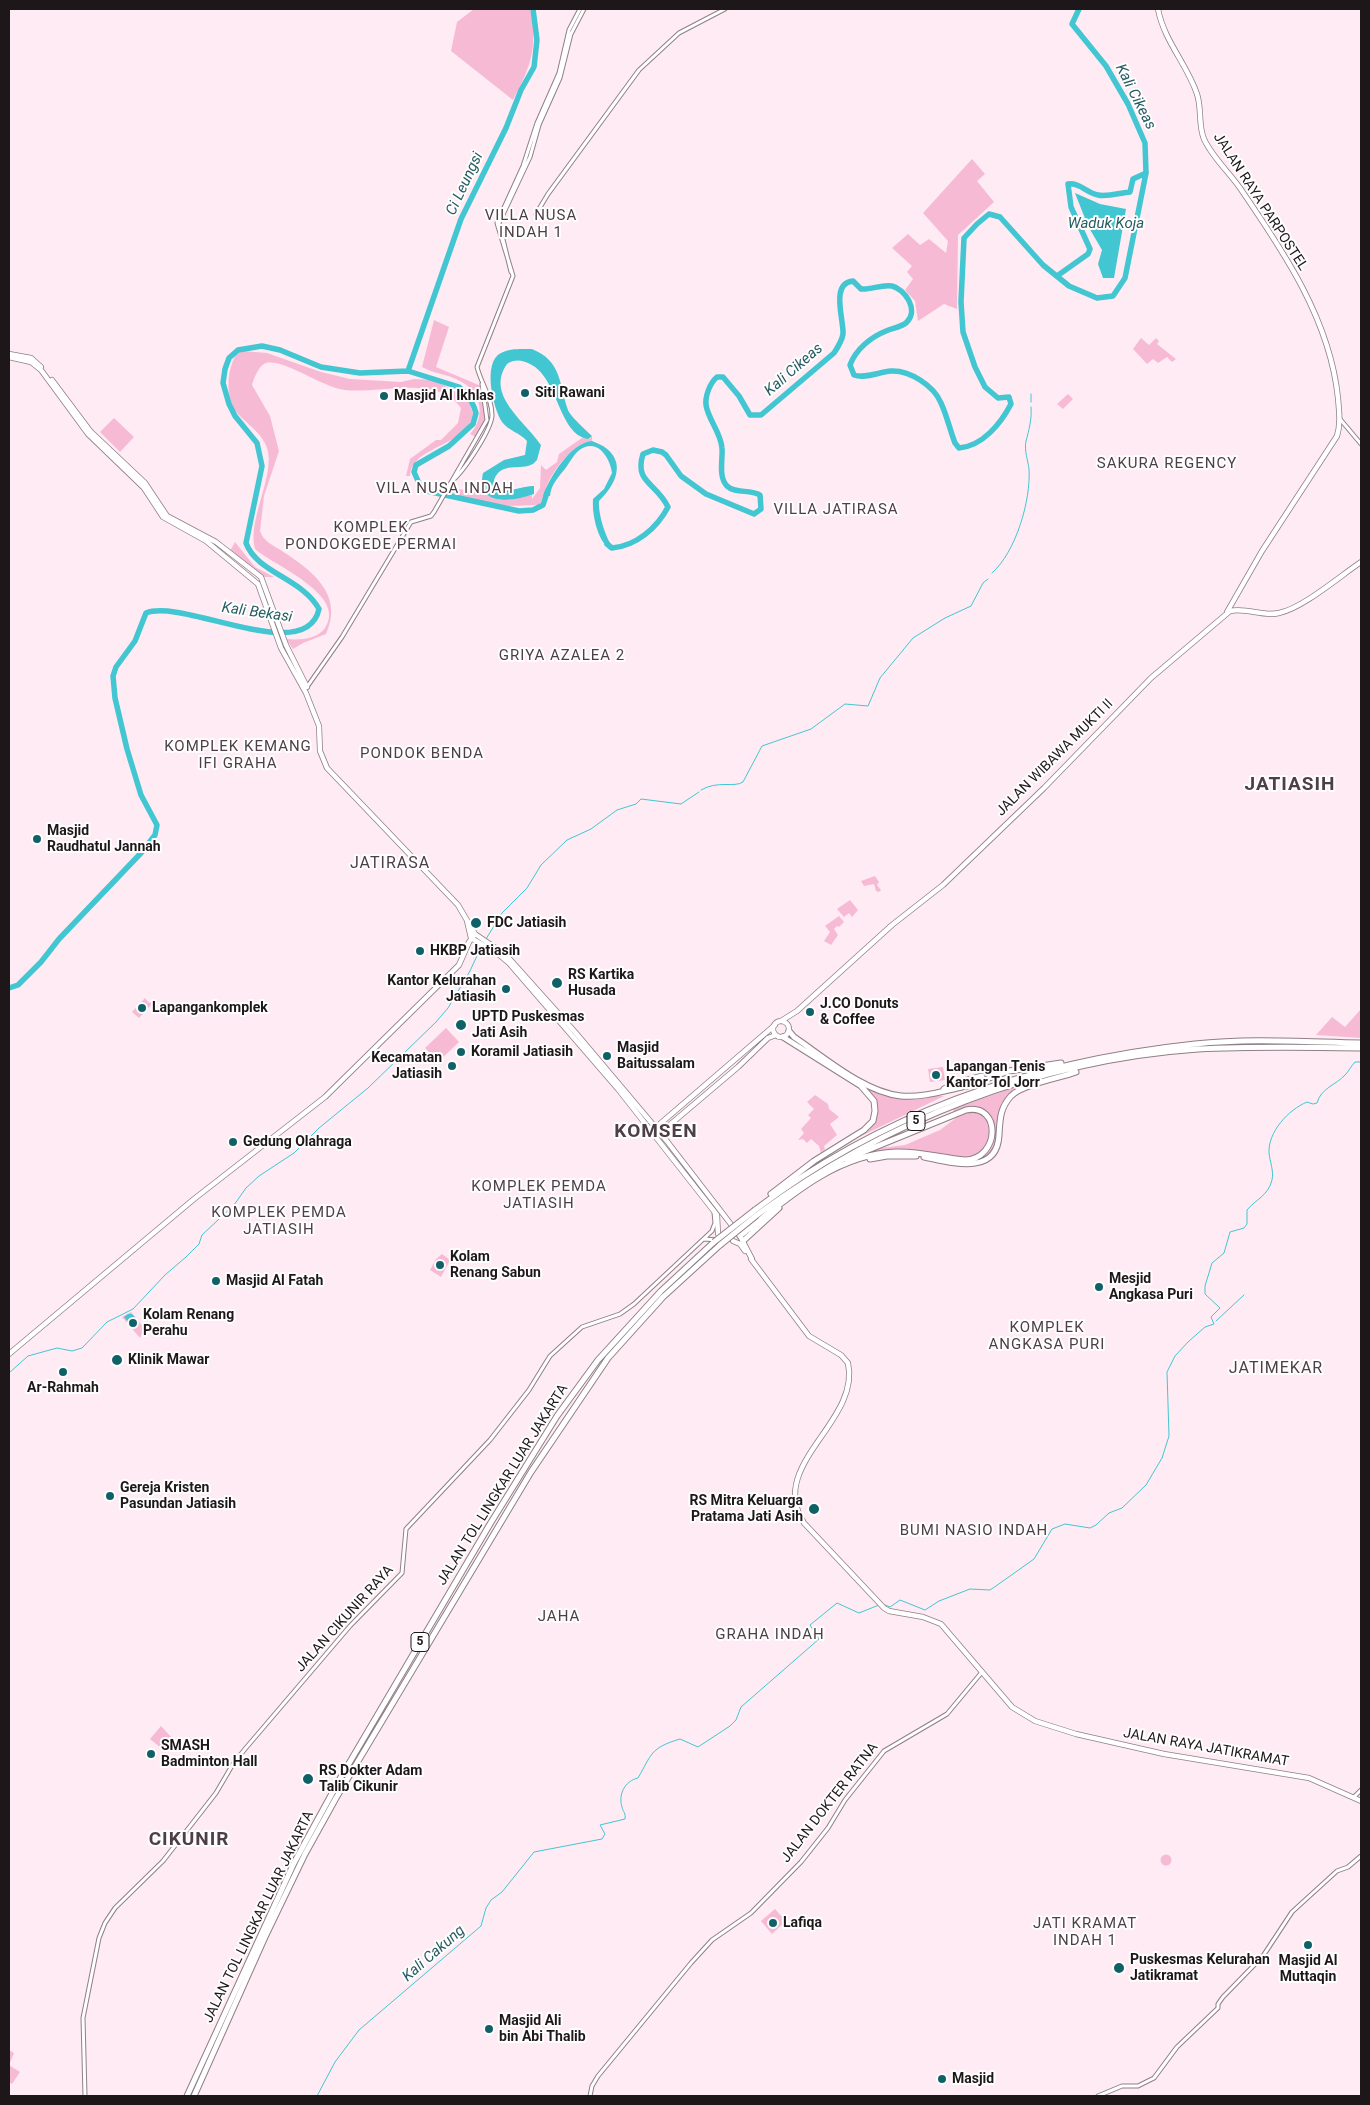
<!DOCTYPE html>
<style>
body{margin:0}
#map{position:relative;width:1370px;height:2105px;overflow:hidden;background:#feebf3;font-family:Roboto,sans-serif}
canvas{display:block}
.frame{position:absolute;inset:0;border:10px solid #1e171a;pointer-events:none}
</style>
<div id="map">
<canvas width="1370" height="2105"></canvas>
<div class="frame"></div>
</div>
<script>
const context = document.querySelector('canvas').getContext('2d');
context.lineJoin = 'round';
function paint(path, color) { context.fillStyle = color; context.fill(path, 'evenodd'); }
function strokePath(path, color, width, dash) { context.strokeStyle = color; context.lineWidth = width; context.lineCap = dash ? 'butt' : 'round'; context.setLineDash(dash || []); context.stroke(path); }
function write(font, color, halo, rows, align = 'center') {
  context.font = font + ' Roboto,sans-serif'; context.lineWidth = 4; context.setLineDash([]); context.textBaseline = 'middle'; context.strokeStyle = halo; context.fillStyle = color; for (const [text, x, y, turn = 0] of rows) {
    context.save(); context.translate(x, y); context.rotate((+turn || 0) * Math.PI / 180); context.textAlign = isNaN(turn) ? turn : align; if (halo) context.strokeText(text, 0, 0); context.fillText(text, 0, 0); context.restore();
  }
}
const green = new Path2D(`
 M474,9H530C539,46 530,68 513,100L451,51L457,22Z
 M972,159L985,174L977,181L994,202L958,235L957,309L944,304L918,321L915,301L905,290L913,279L907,272L912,266L892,248L908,234L920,245L929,239L946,253L948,241L923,213Z
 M434,320L449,327L436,367L481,386L487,420L478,438L470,434C486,417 482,392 460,381C448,374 434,374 422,367Z
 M1141,338L1149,345L1156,338L1159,341L1157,344L1176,359L1172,362L1167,357L1158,363L1153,359L1147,364L1133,349Z
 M243,351L267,353L321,372L350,379L401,382L414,379L434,380L467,398L473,413C469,447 411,445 410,476H406L410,459L436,440H441L458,423L461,408C437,374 380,394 345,390C323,388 285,359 266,363C259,365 254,378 252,385L270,416L279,451L264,496L260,531C263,541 274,546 282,551C313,571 344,595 326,634L303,643L293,649L286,639C299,640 316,640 325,628C348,595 273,565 255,549C247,519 276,475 267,448C262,433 248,425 238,414C224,399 227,368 237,353Z
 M1068,394L1073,399L1063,409L1057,404Z
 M114,418L134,437L120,452L100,432Z
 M592,436V441C576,441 554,469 548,483C544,490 544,498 539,505L505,506L450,496L447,488L485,492L500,500L532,495V499L540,488L541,465L546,470L557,462L559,454L582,438L588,439Z
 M235,542L255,567L274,577H263L229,553Z
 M875,876L879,882L877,885L881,890L879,892L876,891L874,884L864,886L861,881Z
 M850,900L858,910L852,917L849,913L844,917L837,909Z
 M839,916L844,922L839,927L837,926L834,929L838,935L831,945L824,941L830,932L825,926Z
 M145,998L149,1003L157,999L139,1018L132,1012Z
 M1361,1009V1038L1316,1035L1332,1017L1345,1027Z
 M446,1028L459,1042L438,1062L425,1048Z
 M943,1067L945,1080L930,1082L928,1069Z
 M863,1086L880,1093L944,1096L857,1138L872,1125L874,1098Z
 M1018,1086L1020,1087C1012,1095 1003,1100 999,1111C992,1130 1006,1154 976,1161C999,1150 999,1130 985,1112L966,1109L954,1112L953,1109Z
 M815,1095L828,1104L829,1109L839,1117L830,1124L837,1135L824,1146L825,1149L821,1153L819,1146L811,1139L807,1143L803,1139L798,1140L804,1133L801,1129L811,1118L808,1115L814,1109L807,1102Z
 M971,1111L983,1114L991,1126L986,1149L970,1158L906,1150L854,1158L873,1149L905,1145L940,1130L960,1115Z
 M442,1254L450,1260L441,1277L430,1270L436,1259Z
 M131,1312L144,1328L140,1338L122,1317Z
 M161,1726L173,1739L161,1748L150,1739Z
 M1160.5 1860a5.5 5.5 0 1 1 11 0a5.5 5.5 0 1 1-11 0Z
 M775,1909L786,1921L772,1934L761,1921Z
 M9,2050L14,2053L9,2065L20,2072L12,2084L9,2082Z`);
const water = new Path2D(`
 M1075,193L1100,204L1126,209L1114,278H1103L1098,264L1102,250L1088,226Z
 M532,349C562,361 559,384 568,410C571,417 586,430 592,436L588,439C558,434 559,378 530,364C522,360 515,359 507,364C485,395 525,421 541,445L537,460L533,464C520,471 501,461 494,480C500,499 521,485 534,486V494C515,501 475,508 483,473L504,460L525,455L527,441C520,433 509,431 502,422C493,409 482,362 501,353C509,348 522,349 532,349Z
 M592,441C626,453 622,479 599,501C598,513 605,536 612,546L610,550C597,539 592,515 593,499L604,489L612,473C611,462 601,441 585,447C576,450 572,459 567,466C560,476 551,483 550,496H543C549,478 571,442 592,441Z
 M128,1314H132L139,1322L133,1328L124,1317Z`);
const stream = new Path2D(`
 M1031,394V402
 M992,573C1016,552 1031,500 1029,469C1028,460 1024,451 1026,441C1029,430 1032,419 1031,407
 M701,790C718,780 734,788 743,782L762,746L811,729L845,704L868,706L880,678L913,638L945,618L971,606L983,583L988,579
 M486,939L502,913L527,888L541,865L567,840L591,829L617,810L636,804L641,799L681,804L699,792
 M1216,1321L1244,1295
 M9,1373L28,1356L57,1348L72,1351L82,1348L107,1322L133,1309L165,1275L186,1257L199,1244L202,1235L234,1205L246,1188L259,1176L294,1153L319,1128L368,1088L436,1022L448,1008L470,971L481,947
 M885,1605L890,1607L900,1600L925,1610L939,1601L970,1589L990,1590L996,1586L1034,1559L1052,1529L1065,1524L1090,1528L1096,1525L1109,1513L1122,1508L1146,1485L1162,1458L1169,1436L1167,1372L1175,1356L1188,1342L1205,1327L1214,1324L1211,1317L1220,1308L1205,1294V1286L1212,1263L1224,1253L1230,1232L1244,1228L1247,1224V1210C1256,1199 1268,1196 1272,1180C1274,1171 1270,1162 1269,1153C1268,1132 1288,1110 1307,1102L1313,1104L1317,1103C1321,1088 1336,1085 1345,1075C1349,1071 1351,1066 1355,1062H1361
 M317,2096L335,2062L359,2030L481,1926L486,1908L491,1900L502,1892L534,1852L602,1839L605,1834L600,1825L625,1819C626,1813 623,1812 622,1807C618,1794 625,1781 638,1778C652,1754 650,1748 680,1739L698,1747L730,1726L736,1720L741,1707L819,1639L810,1625L837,1603L859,1613L879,1605`);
const river = new Path2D(`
 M1057,276L1088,254L1090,249L1071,207L1068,184C1079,182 1087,193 1098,195C1107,197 1120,193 1130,192L1133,179L1146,173
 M408,371L461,219L506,128L521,90L534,67L537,40L533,9
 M607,544L612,548C636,546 657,528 668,507C656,482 634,483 643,454L653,450L662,452L666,455L681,476L706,494L754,514L761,509L760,495C750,489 735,494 727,486C718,477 723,459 722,448C721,433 708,419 706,405C705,396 710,383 717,377H723L739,396L750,415H761L834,353C838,347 842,341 843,334C844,320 830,283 853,281L861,289C871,290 882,284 892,286C905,289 919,310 907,322C902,327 893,328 886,331C871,337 856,349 850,365L854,375C865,379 879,372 891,371C910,370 934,386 941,403C947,416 950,430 955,443L959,448C983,446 1001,423 1011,404L1009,397L998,398L985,387L975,367L963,332L961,302L964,238L977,224L989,214L1000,217L1043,265L1069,286L1097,298L1113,296L1125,278L1146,173L1145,143L1128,104L1106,66L1072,24L1079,9
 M9,988L18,985L41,962L59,939L141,853L155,835L157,825L141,795L127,749L115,698L113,676L116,667L135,641L146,613C184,598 306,667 319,609C302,578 257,573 246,543L262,466L257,443L235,416L229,404L223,383L225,369L229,358L238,350L262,346L280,350L321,367L360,373L408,371L459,387L469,397L474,407L476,413L473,424L449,446L416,465L414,472L422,490L519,511L533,510L543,505L548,490`);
const minor = new Path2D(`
 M536,214L548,194L639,70L679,33L725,9
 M511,272L499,223L530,157L539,125L560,78L571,34L584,9
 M1340,419L1361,444
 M452,481C464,471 492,429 492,415C492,398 481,383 477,367L513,276L497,223L523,166L537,123L559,73L569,30L580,9
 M307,687L342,637L411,522L431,516L434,512L487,420L482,384
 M704,1239L718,1240
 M1354,1797L1361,1790
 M85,2096L83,2018L99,1938L105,1923L115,1908L163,1861L216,1793L233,1764L245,1749L350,1626L402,1573L406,1529L490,1440L529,1390L550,1356L582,1327L620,1314L634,1304L712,1231L715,1223L714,1212
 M590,2096L592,2086L598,2076L691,1963L712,1940L751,1913L801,1862L828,1828L845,1800L884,1751L947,1714L982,1672
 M1098,2096L1122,2086H1138L1154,2078L1177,2047L1218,2008V2004L1223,1997L1263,1956L1292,1912L1337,1871L1348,1867L1361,1856`);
const major = new Path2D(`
 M1158,9C1164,41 1187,64 1197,94C1202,109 1198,125 1204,139C1212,157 1229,172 1240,188C1284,252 1330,320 1338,398C1339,411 1341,423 1337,436L1262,551L1227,612
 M9,354L31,358L41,367
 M9,357L31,362L41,370L88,434L144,488L163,517L206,541L258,584L281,648L306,693L319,726L320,751L327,768L458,905L475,934L506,955L575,1032L666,1140L740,1236L752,1259
 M52,380L91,432L145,483L167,516L216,542L261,577L286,645L307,687
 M467,921L471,938
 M471,938L497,953L509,963L618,1089L717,1215L718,1234L722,1239
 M781,1021L797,1011L892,925L943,885L1044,788L1151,678L1230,611C1246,607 1263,617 1279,613C1303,608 1340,576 1361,562
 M773 1029a8 8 0 1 1 16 0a8 8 0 1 1-16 0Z
 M654,1129L775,1025
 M665,1139L666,1128L738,1067L768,1038L776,1035
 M733,1241L740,1244L745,1251
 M751,1259L809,1336L841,1355L848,1363C861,1422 766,1465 804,1523L884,1608L889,1611L923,1617L941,1624L1012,1707L1035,1721L1076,1734L1164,1754L1309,1778L1361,1801
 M9,1354L194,1199L325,1097L459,965L469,942L475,934`);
const highway = new Path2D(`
 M789,1031L794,1037C825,1058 864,1092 901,1096C921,1098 943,1091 962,1087
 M989,1073L1006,1071
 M967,1086L1009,1071L1061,1063
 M944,1089L953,1084L982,1076
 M924,1157C950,1162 997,1177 999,1135C1000,1119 1000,1108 1011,1096C1023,1084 1060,1078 1076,1072
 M870,1159L887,1156H916
 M771,1194L814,1161L864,1130L873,1121L875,1111L874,1101L861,1086L783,1037
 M755,1210C885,1111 1033,1061 1195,1044C1250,1038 1306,1042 1361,1043
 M757,1215C884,1121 1039,1060 1198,1049C1253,1046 1307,1047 1361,1048
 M740,1236C785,1200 835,1154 896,1152C919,1151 942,1158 965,1160C1000,1159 1002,1103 966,1110L846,1159
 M743,1241L779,1208
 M187,2096L294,1863L341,1777L490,1524L557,1416L598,1360L661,1291L714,1242
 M194,2096L265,1937L305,1854L336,1798L531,1472L608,1358L663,1297L720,1245`);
const highwayBridge = new Path2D(`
 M714,1242L755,1210
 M720,1245L757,1215`);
const markers = [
 [525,393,5,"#106167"],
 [384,396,5,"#106167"],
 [37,839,5,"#106167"],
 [476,923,6,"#106167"],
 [420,951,5,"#106167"],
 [557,983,6,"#106167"],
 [506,989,5,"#106167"],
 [142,1008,5,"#106167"],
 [810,1012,5,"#106167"],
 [461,1025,6,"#106167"],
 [461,1052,5,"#106167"],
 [607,1056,5,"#106167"],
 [452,1066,5,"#106167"],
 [936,1075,5,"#106167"],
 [233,1142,5,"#106167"],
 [440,1265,5,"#106167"],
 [216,1281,5,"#106167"],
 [1099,1287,5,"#106167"],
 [133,1323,5,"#106167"],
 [117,1360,6,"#106167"],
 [63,1372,5,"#106167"],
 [110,1496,5,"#106167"],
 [814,1509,6,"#106167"],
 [151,1754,5,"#106167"],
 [308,1779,6,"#106167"],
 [773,1923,5,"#106167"],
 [1308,1945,5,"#106167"],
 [1119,1968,6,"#106167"],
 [489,2029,5,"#106167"],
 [942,2079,5,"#106167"]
];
const shields = [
 [916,1121,18],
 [420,1642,18]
];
const shieldNames = [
 ["5",916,1121],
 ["5",420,1642]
];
const streetNames = [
 ["JALAN RAYA PARPOSTEL",1260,202,57],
 ["JALAN WIBAWA MUKTI II",1055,758,-45],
 ["JALAN TOL LINGKAR LUAR JAKARTA",503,1485,-58],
 ["JALAN CIKUNIR RAYA",345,1619,-48],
 ["JALAN RAYA JATIKRAMAT",1206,1748,10],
 ["JALAN DOKTER RATNA",830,1803,-52],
 ["JALAN TOL LINGKAR LUAR JAKARTA",259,1917,-64]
];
const poiNames = [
 ["Siti Rawani",535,393],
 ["Masjid Al Ikhlas",394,396],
 ["Masjid",47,831],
 ["Raudhatul Jannah",47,847],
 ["FDC Jatiasih",487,923],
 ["HKBP Jatiasih",430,951],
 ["RS Kartika",568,975],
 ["Husada",568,991],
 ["Kantor Kelurahan",496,981,"right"],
 ["Jatiasih",496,997,"right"],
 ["J.CO Donuts",820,1004],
 ["& Coffee",820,1020],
 ["Lapangankomplek",152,1008],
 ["UPTD Puskesmas",472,1017],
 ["Jati Asih",472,1033],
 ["Masjid",617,1048],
 ["Baitussalam",617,1064],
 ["Koramil Jatiasih",471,1052],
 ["Kecamatan",442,1058,"right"],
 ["Jatiasih",442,1074,"right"],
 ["Lapangan Tenis",946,1067],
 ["Kantor Tol Jorr",946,1083],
 ["Gedung Olahraga",243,1142],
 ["Kolam",450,1257],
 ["Renang Sabun",450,1273],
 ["Mesjid",1109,1279],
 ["Angkasa Puri",1109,1295],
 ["Masjid Al Fatah",226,1281],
 ["Kolam Renang",143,1315],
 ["Perahu",143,1331],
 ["Klinik Mawar",128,1360],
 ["Ar-Rahmah",63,1388,"center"],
 ["Gereja Kristen",120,1488],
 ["Pasundan Jatiasih",120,1504],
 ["RS Mitra Keluarga",803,1501,"right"],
 ["Pratama Jati Asih",803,1517,"right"],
 ["SMASH",161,1746],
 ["Badminton Hall",161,1762],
 ["RS Dokter Adam",319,1771],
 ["Talib Cikunir",319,1787],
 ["Lafiqa",783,1923],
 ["Puskesmas Kelurahan",1130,1960],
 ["Jatikramat",1130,1976],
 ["Masjid Al",1308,1961,"center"],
 ["Muttaqin",1308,1977,"center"],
 ["Masjid Ali",499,2021],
 ["bin Abi Thalib",499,2037],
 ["Masjid",952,2079]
];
const waterNames = [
 ["Kali Cikeas",1135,97,63],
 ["Ci Leungsi",465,184,-65],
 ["Waduk Koja",1106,224],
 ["Kali Cikeas",794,370,-41],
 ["Kali Bekasi",257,613,8],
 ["Kali Cakung",434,1954,-41]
];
const neighbourhoodNames = [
 ["VILLA NUSA",531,216],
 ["INDAH 1",531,233],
 ["SAKURA REGENCY",1167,464],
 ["VILA NUSA INDAH",445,489],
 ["VILLA JATIRASA",836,510],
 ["KOMPLEK",371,528],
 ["PONDOKGEDE PERMAI",371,545],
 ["GRIYA AZALEA 2",562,656],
 ["KOMPLEK KEMANG",238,747],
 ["IFI GRAHA",238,764],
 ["PONDOK BENDA",422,754],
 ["KOMPLEK PEMDA",539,1187],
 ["JATIASIH",539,1204],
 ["KOMPLEK PEMDA",279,1213],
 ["JATIASIH",279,1230],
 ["KOMPLEK",1047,1328],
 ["ANGKASA PURI",1047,1345],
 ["BUMI NASIO INDAH",974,1531],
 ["JAHA",559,1617],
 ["GRAHA INDAH",770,1635],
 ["JATI KRAMAT",1085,1924],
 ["INDAH 1",1085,1941]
];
const quarterNames = [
 ["JATIRASA",390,864],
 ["JATIMEKAR",1276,1369]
];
const districtNames = [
 ["JATIASIH",1290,785],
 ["KOMSEN",656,1132],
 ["CIKUNIR",189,1840]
];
paint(green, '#f7bad5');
paint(water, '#42c6d1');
strokePath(stream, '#42c6d1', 1);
strokePath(river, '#42c6d1', 5.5);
strokePath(minor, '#907f86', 5);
strokePath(major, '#907f86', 6);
strokePath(highway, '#907f86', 7);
strokePath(minor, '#fff', 3);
strokePath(major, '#fff', 4.5);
strokePath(highway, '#fff', 5);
strokePath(highwayBridge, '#907f86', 7, []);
strokePath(highwayBridge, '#fff', 5);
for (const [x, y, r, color] of markers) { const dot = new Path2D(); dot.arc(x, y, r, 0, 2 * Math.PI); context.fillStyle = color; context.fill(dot); strokePath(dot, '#fefefe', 2); }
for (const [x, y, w] of shields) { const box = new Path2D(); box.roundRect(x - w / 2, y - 9.5, w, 19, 4); context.fillStyle = '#fefefe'; context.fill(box); strokePath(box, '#1e171a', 1); }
write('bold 12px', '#1e171a', null, shieldNames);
write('14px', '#1e171a', '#fefefe', streetNames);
write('bold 14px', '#1e171a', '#fefefe', poiNames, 'left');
write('italic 15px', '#275d62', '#fefefe', waterNames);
context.letterSpacing = '1px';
write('15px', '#4d3f45', '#fefefe', neighbourhoodNames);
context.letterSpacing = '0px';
context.letterSpacing = '1px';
write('16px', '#4d3f45', '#fefefe', quarterNames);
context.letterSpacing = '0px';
context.letterSpacing = '1px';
write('bold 19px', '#4d3f45', '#fefefe', districtNames);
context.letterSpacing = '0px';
</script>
